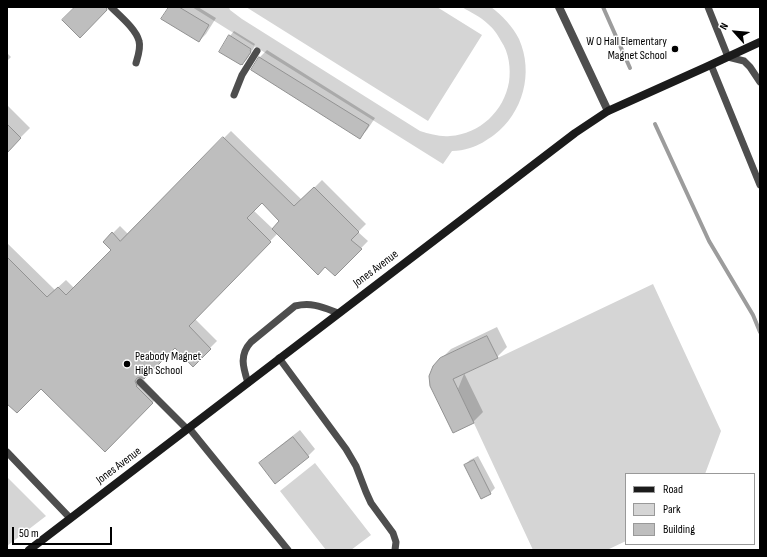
<!DOCTYPE html>
<style>
body{margin:0}
#map{position:relative;width:767px;height:557px;overflow:hidden;background:#fff;font-family:"Sofia Sans Condensed",sans-serif}
canvas{display:block}
.frame{position:absolute;inset:0;border:8px solid #000;pointer-events:none}
.legend{position:absolute;left:625px;top:473px;width:130px;height:72px;box-sizing:border-box;background:#fff;border:1px solid #999;margin:0;padding:5px 7px;list-style:none;font-size:12px;color:#000}
.legend li{display:flex;align-items:center;gap:8px;height:20px}
.legend b{width:20px;border:1px solid #999}
.north{position:absolute;left:715px;top:12px;width:40px;height:40px;-webkit-text-stroke:3px #fff;paint-order:stroke;rotate:297deg;font-size:11px;font-weight:700;line-height:16px;text-align:center;color:#000}
.north::after{content:'';display:block;margin:auto;width:14px;height:18px;background:#000;clip-path:polygon(50% 0,100% 100%,50% 72%,0 100%)}
.scale{position:absolute;left:12px;top:527px;width:100px;height:18px;box-sizing:border-box;border:2px solid #000;border-top:0;padding-left:5px;font-size:12px;line-height:14px;white-space:nowrap;color:#000;-webkit-text-stroke:3px #fff;paint-order:stroke}
</style>
<div id="map">
<canvas width="767" height="557"></canvas>
<div class="frame"></div>
<ul class="legend">
<li><b style="height:5px;background:#1b1b1b"></b>Road</li>
<li><b style="height:11px;background:#d5d5d5"></b>Park</li>
<li><b style="height:11px;background:#bebebe"></b>Building</li>
</ul>
<div class="north">N</div>
<div class="scale">50 m</div>
</div>
<script>
const context = document.querySelector('canvas').getContext('2d');
context.lineJoin = 'round';
function paint(path, color) { context.fillStyle = color; context.fill(path, 'evenodd'); }
function strokePath(path, color, width, dash) { context.strokeStyle = color; context.lineWidth = width; context.lineCap = dash ? 'butt' : 'round'; context.setLineDash(dash || []); context.stroke(path); }
function write(font, color, halo, rows, align = 'center') {
  context.font = font + ' "Sofia Sans Condensed",sans-serif'; context.lineWidth = 3; context.setLineDash([]); context.textBaseline = 'middle'; context.strokeStyle = halo; context.fillStyle = color; for (const [text, x, y, turn = 0] of rows) {
    context.save(); context.translate(x, y); context.rotate((+turn || 0) * Math.PI / 180); context.textAlign = isNaN(turn) ? turn : align; if (halo) context.strokeText(text, 0, 0); context.fillText(text, 0, 0); context.restore();
  }
}
const green = new Path2D(`
 M192,7H229L230,10L242,19L420,131C430,134 440,137 450,136C480,134 504,111 509,82C511,69 509,52 501,41C498,35 493,28 488,24C481,17 470,12 462,7H491C502,15 513,27 519,39C534,73 523,113 494,135C487,140 478,146 470,148C464,150 458,151 452,151L443,164Z
 M246,7H437L482,35L428,121Z
 M653,284L721,431L705,474H626V541L607,550H533L458,389L464,374Z
 M315,463L371,535L351,550H326L280,491Z
 M7,477L46,516L7,546Z`);
const shadow = new Path2D(`
 M170,7H198L216,18L206,34L199,41Z
 M234,31L255,44L254,46H255L247,59L242,64L230,36Z
 M267,50L375,118L367,130L360,137L252,70L260,57Z
 M7,53L11,57L7,61Z
 M7,105L30,128L7,151Z
 M231,131L302,200L322,180L366,224L358,232L368,241L335,275L326,265L277,234L195,319L217,341L193,365L175,346L143,379L159,396L105,451L41,387L7,403V243L55,290L66,280L74,288L112,250L113,233L120,226L128,234ZM262,202L281,221L273,229L253,210Z
 M497,327L507,347L497,357L464,373L483,412L473,422L434,366L451,349Z
 M300,430L315,449L308,456L260,463L267,456Z
 M478,456L495,488L490,493L465,465L470,460Z`);
const stream = new Path2D(`
 M603,7L630,68
 M655,124L709,241L753,315L760,332`);
const building = new Path2D(`
 M75,7H106L107,10L80,38L62,20Z
 M169,7H179L209,25L199,42L161,19Z
 M229,35L251,49L250,51L251,52L242,65V64L241,65L219,52Z
 M259,57L369,125L360,139L251,70Z
 M7,124L21,138L7,153Z
 M223,137L294,206L314,187L359,232L351,240L362,249L335,276L325,267L318,275L272,229L279,221L262,203L247,218L271,242L189,326L211,349L193,367L175,348L144,379L141,377L137,378L135,381L137,386H136L153,403L105,452L41,389L17,413L7,404V257L47,297L58,287L66,295L111,250L103,242L112,232L120,241Z
 M487,336L498,358L453,379L474,423L453,433L430,386L429,376L433,366L440,358Z
 M293,437L309,457L275,484L259,463Z
 M474,460L491,494L481,499L464,465Z`);
const lane = new Path2D(`
 M111,7C120,16 136,29 139,41C141,48 138,56 136,63
 M708,7L728,57L744,61L750,67L760,82
 M711,65L760,185
 M234,95L242,75L257,51
 M279,358L346,449L356,466L366,492L371,503L393,533L396,542L395,550
 M140,382L187,429
 M248,383C243,367 239,355 251,342L295,306C312,302 322,307 338,313
 M189,428L288,550
 M7,452L70,518`);
const street = new Path2D(`
 M559,7L608,111`);
const secondary = new Path2D(`
 M29,550L575,133L608,111L706,67L760,42`);
const markers = [
 [675,49,4,"#000"],
 [127,364,4,"#000"]
];
const poiNames = [
 ["W O Hall Elementary",667,42],
 ["Magnet School",667,56],
 ["Peabody Magnet",135,357,"left"],
 ["High School",135,371,"left"]
];
const streetNames = [
 ["Jones Avenue",376,269,-37],
 ["Jones Avenue",119,466,-37]
];
paint(green, '#d5d5d5');
paint(shadow, '#0003');
strokePath(stream, '#9c9c9c', 4);
paint(building, '#bebebe');
strokePath(building, '#929292', 1);
strokePath(lane, '#4e4e4e', 7);
strokePath(street, '#4e4e4e', 8);
strokePath(secondary, '#1b1b1b', 8);
for (const [x, y, r, color] of markers) { const dot = new Path2D(); dot.arc(x, y, r, 0, 2 * Math.PI); context.fillStyle = color; context.fill(dot); strokePath(dot, '#fff', 1.5); }
write('12px', '#000', '#fff', poiNames, 'right');
write('12px', '#000', '#fff', streetNames);
</script>
